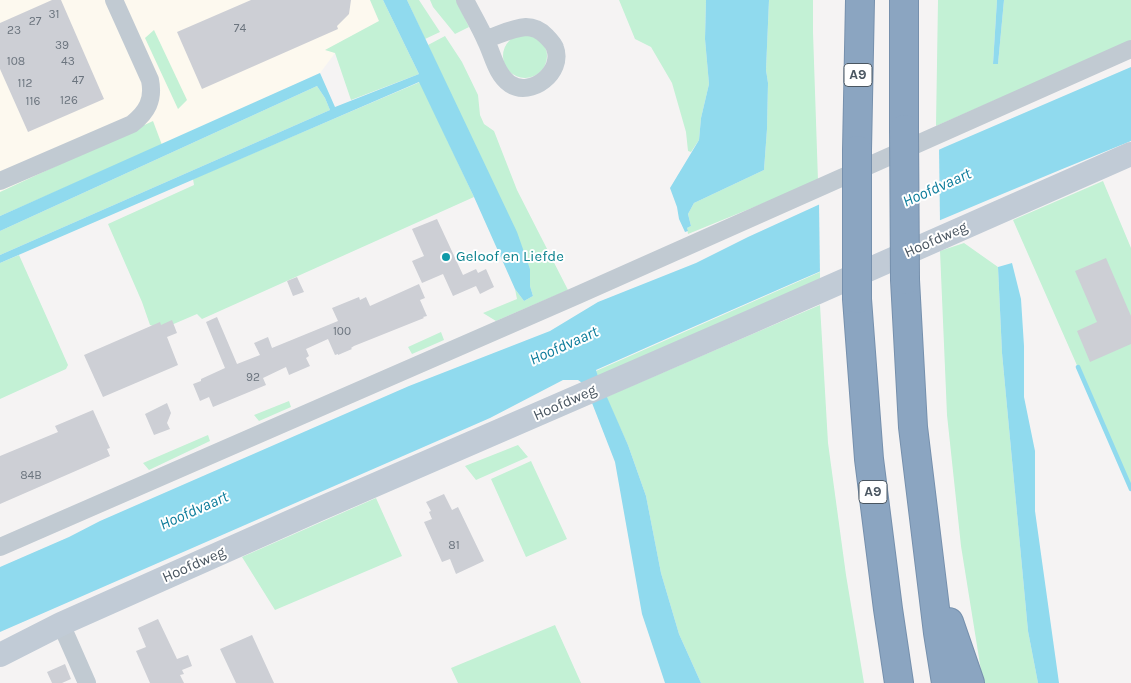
<!DOCTYPE html>
<style>
body{margin:0}
canvas{display:block;background:#f5f3f3}
</style>
<canvas width="1131" height="683"></canvas>
<script>
const context = document.querySelector('canvas').getContext('2d');
context.lineJoin = 'round';
function paint(path, color) { context.fillStyle = color; context.fill(path, 'evenodd'); }
function strokePath(path, color, width, dash) { context.strokeStyle = color; context.lineWidth = width; context.lineCap = dash ? 'butt' : 'round'; context.setLineDash(dash || []); context.stroke(path); }
function write(font, color, halo, rows, align = 'center') {
  context.font = font + ' Karla,sans-serif'; context.lineWidth = 4; context.setLineDash([]); context.textBaseline = 'middle'; context.strokeStyle = halo; context.fillStyle = color; for (const [text, x, y, turn = 0] of rows) {
    context.save(); context.translate(x, y); context.rotate((+turn || 0) * Math.PI / 180); context.textAlign = isNaN(turn) ? turn : align; if (halo) context.strokeText(text, 0, 0); context.fillText(text, 0, 0); context.restore();
  }
}
const commercial = new Path2D(`
 M0,0H370L379,21L326,50L335,53L320,73L0,219Z`);
const green = new Path2D(`
 M370,0H383L419,74L351,100L335,53L325,50L379,21Z
 M407,0H419L440,32L425,39Z
 M430,0H456L469,27L455,34L433,7Z
 M619,0H706L705,39L709,84L701,118L699,140L691,152L688,151L686,132L672,83L651,47L635,39Z
 M769,0H813V32L818,181L688,234L687,228L691,226L688,214L694,203L764,170L767,129L768,83L766,70Z
 M938,0H997L993,64H998L1004,0H1131V41L936,126Z
 M154,30L187,100L178,109L145,38Z
 M503 56a22 22 0 1 1 44 0a22 22 0 1 1-44 0Z
 M445,36L462,62L478,95L480,115L484,124L494,131L517,190L568,290L496,321L483,313L517,299L515,289L524,301L533,296L530,286V269L428,45Z
 M420,82L474,197L202,319L197,314L162,329L150,325L142,302L108,224L194,185L193,179Z
 M317,86L325,98L330,110L0,255V231Z
 M153,121L162,145L0,216V192Z
 M1103,181L1131,248V488L1013,220Z
 M964,243L998,267L1002,353L1028,631L1038,683H983L961,546L947,415L940,251Z
 M19,255L68,365L66,369L0,399V263Z
 M820,272V284L599,379L596,371Z
 M820,305L828,443L846,575L864,683H701L679,634L661,573L646,496L628,445L606,397Z
 M441,332L444,340L412,354L408,347Z
 M289,401L291,407L259,421L254,415Z
 M208,435L210,441L149,470L143,463Z
 M518,445L528,457L476,480L465,466Z
 M531,461L567,539L526,557L491,479Z
 M376,498L402,556L275,610L242,557Z
 M555,625L581,683H458L451,668Z`);
const water = new Path2D(`
 M383,0H407L517,232L530,269V286L533,296L524,301L515,289L474,197L419,82L0,263V255L330,110L325,98L317,86L0,231V216L320,73L335,107L419,74Z
 M706,0H769L766,70L768,83L767,129L764,170L694,203L688,214L691,226L687,228L688,231L685,232L679,219L677,207L670,188L699,140L701,118L709,84L705,39Z
 M997,0H1004L998,64H993Z
 M1131,67V141C951,214 773,291 596,370L599,379L628,445L646,496L661,573L679,634L701,683H665L642,614L615,462L585,385L578,380H563L490,418L0,632V567L69,537L100,521L409,386L550,331L598,302L696,263L748,237L945,147Z
 M1012,263L1021,299L1024,346V397L1035,451V511L1059,683H1038L1028,631L1002,353L998,267Z`);
const pier = new Path2D(`
 M939,147L940,223L820,275L819,202Z`);
const stream = new Path2D(`
 M1078,367L1131,489`);
const building = new Path2D(`
 M52,0H61L104,99L28,132L0,69V23Z
 M251,0H351L349,14L337,26L338,29L202,89L177,32Z
 M437,219L463,275L476,269L478,273L486,269L494,287L480,294L476,286L453,296L443,274L422,283L412,261L424,256L412,229Z
 M1106,258L1131,316V344L1090,362L1077,331L1097,322L1075,271Z
 M297,277L304,292L293,296L287,281Z
 M419,284L425,298L420,300L427,316L423,317L424,318L354,346L351,348L352,349L338,355V354L335,355L328,339L306,349L309,356L306,358L310,366L289,375L286,367L263,378L266,385L213,407L209,397L200,401L193,384L201,381V379L225,368L206,322L217,317L237,364L260,355L254,343L268,337L272,348L338,321L332,308L359,297L360,300L366,297L370,306Z
 M172,320L177,333L167,337L178,365L103,397L84,355L160,322L161,325Z
 M167,403L171,413L167,423L170,429L154,435L145,414Z
 M93,410L110,448L107,449L110,456L0,504V456L58,432L55,426Z
 M444,494L452,510L458,507L484,561L456,574L450,559L442,562L424,522L432,519L429,512L431,511L426,502Z
 M158,619L177,659L188,655L192,666L182,670L184,674L180,675L184,683H150L136,651L146,647L138,628Z
 M252,635L274,683H236L220,649Z
 M65,664L71,679L62,683H52L47,672Z`);
const street = new Path2D(`
 M465,0C472,14 480,27 486,41C493,55 496,74 510,84C531,98 564,72 555,48C554,44 549,39 546,36C541,31 534,27 526,27C512,28 499,35 486,39
 M0,181L132,124C147,112 154,100 150,80L114,0
 M0,547L578,295L1131,49
 M61,624L87,683`);
const secondary = new Path2D(`
 M0,655L61,624L317,510L750,322L1131,154`);
const highway = new Path2D(`
 M904,129V0
 M857,150L860,0
 M905,280L913,427L938,633L946,683
 M857,299L869,459L888,609L899,683
 M949,622L970,683`);
const highwayBridge = new Path2D(`
 M904,129L905,280
 M857,150V299`);
const markers = [
 [446,257,5,"#0f9aa8"]
];
const numberNames = [
 ["31",54,15],
 ["27",35,22],
 ["74",240,29],
 ["23",14,31],
 ["39",62,46],
 ["108",16,62],
 ["43",68,62],
 ["47",78,81],
 ["112",25,84],
 ["126",69,101],
 ["116",33,102],
 ["100",342,332],
 ["92",253,378],
 ["84B",31,476],
 ["81",454,546]
];
const shields = [
 [858,75,28],
 [873,492,28]
];
const shieldNames = [
 ["A9",858,75],
 ["A9",873,492]
];
const streetNames = [
 ["Hoofdweg",936,240,-24],
 ["Hoofdweg",565,403,-24],
 ["Hoofdweg",194,565,-24]
];
const cultureNames = [
 ["Geloof en Liefde",456,257]
];
const waterNames = [
 ["Hoofdvaart",937,188,-24],
 ["Hoofdvaart",564,346,-24],
 ["Hoofdvaart",194,511,-24]
];
paint(commercial, '#fdf9ef');
paint(green, '#c3f1d5');
paint(water, '#90daee');
paint(pier, '#f5f3f3');
strokePath(stream, '#90daee', 4.5);
paint(building, '#cdcfd5');
strokePath(highway, '#7690ad', 30);
strokePath(street, '#c1cad2', 18);
strokePath(secondary, '#c1cbd6', 24);
strokePath(highway, '#8ba5c1', 28);
strokePath(highwayBridge, '#7690ad', 30, []);
strokePath(highwayBridge, '#8ba5c1', 28);
for (const [x, y, r, color] of markers) { const dot = new Path2D(); dot.arc(x, y, r, 0, 2 * Math.PI); context.fillStyle = color; context.fill(dot); strokePath(dot, '#fff', 2); }
write('12px', '#6b747e', null, numberNames);
for (const [x, y, w] of shields) { const box = new Path2D(); box.roundRect(x - w / 2, y - 11.5, w, 23, 4); context.fillStyle = '#fff'; context.fill(box); strokePath(box, '#4a5661', 1); }
write('bold 14px', '#4a5661', null, shieldNames);
write('15px', '#4a5661', '#fff', streetNames);
write('15px', '#0d838f', '#fff', cultureNames, 'left');
write('italic 16px', '#0c7c9b', '#fff', waterNames);
</script>
